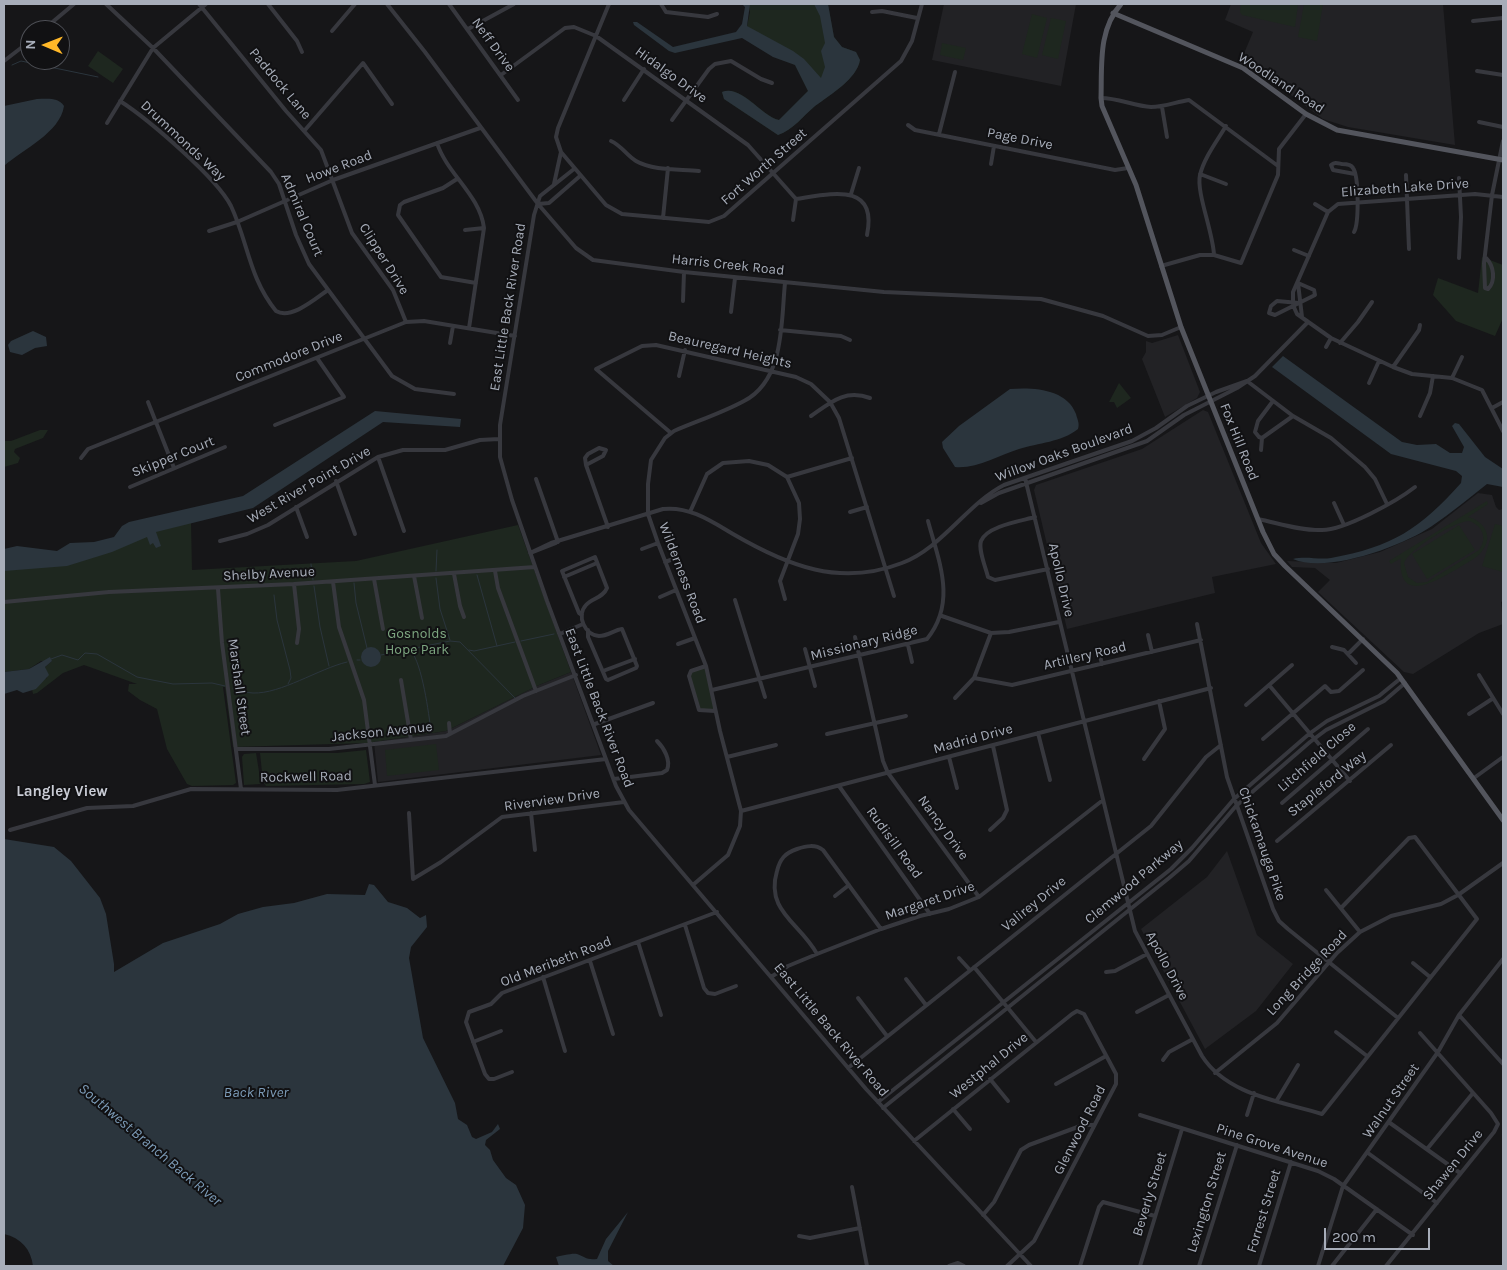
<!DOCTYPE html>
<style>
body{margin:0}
#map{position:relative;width:1507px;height:1270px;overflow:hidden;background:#161618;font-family:Karla,sans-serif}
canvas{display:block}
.frame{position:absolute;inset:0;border:5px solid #a7adb9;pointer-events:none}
.north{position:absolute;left:20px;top:20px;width:50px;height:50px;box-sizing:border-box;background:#111113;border:1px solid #4d4f55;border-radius:50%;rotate:271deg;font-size:14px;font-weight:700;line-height:20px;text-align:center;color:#a7adb9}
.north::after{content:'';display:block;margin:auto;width:18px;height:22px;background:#ffb828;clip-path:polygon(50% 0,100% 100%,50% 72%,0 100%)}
.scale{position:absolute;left:1324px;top:1228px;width:106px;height:22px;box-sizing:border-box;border:2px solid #a7adb9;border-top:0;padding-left:6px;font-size:15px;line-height:18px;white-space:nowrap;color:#a7adb9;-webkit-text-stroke:4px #111113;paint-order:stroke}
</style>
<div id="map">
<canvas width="1507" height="1270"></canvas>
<div class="frame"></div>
<div class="north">N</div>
<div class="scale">200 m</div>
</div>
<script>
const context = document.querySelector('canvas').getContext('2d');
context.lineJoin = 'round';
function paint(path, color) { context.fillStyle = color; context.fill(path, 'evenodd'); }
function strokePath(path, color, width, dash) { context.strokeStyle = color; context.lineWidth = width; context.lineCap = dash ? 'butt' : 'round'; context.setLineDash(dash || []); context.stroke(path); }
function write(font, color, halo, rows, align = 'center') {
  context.font = font + ' Karla,sans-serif'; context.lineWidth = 4; context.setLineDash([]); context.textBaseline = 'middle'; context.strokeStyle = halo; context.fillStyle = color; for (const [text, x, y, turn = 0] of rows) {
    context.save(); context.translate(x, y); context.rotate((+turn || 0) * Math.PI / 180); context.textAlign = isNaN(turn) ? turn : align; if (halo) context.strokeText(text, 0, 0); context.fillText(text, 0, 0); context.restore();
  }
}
const built = new Path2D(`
 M944,4H1076L1061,86L932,60Z
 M1231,4H1443L1455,145L1348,127L1323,119L1264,75L1240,63L1253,32L1225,20Z
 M1178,335L1200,392L1197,398L1165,417L1142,359L1146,352V341L1152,343Z
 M1203,410L1208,412L1261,543L1276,564L1212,577L1215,593L1067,629L1034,490L1036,485L1142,449Z
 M1478,493L1492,495L1496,507L1499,510L1503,509V601L1501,602L1503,624L1479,633L1413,674L1404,672L1318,592L1330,580L1315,568L1292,567L1287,561L1336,563L1380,552L1432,529Z
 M571,672L601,755L378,782L374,742L446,731L539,685Z
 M1227,851L1257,935L1293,964L1256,1011L1205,1049L1141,929L1207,877Z`);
const green = new Path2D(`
 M748,4H828L834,37L842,47L856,52L860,60C857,79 830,95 815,106C803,116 793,130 778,135L724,99L722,92C741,84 762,116 779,120L808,91L795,65L823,81L779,56L747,26L750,12Z
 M1241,4H1298L1295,27L1242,15L1240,12Z
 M1304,4H1323L1317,41L1298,37Z
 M1032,14L1047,18L1037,58L1022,54Z
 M1051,18L1066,21L1058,59L1042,55Z
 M942,43L966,48L963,60L940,55Z
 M98,51L123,69L113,83L88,66Z
 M1482,257L1503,265V318L1495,336L1456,321L1433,295L1438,278L1478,293Z
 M1119,383L1131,398L1117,408L1114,402H1109Z
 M40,430H48L43,438L15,449L14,452L20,458L18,463L4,467V441H11Z
 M1487,501L1488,504L1468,517C1482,520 1493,534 1484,548C1479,558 1466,563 1457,569C1436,581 1397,605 1401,558L1391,564L1389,561ZM1469,521C1482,525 1488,538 1479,550L1427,582L1417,583L1408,577L1404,563C1408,550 1455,521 1469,521Z
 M191,522L192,570L356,561L518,525L571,672L539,685L446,731L367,743L233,747L225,687H223L236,783L233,785L192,786L187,784L167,749L157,709L140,700L128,691L129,684H137L84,665L63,673L37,693L33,694L32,689H36L42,680L47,678L45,667L52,661H41L29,669L4,672V570L54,566L161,529Z
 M1495,524L1503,526V572L1482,566Z
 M1459,525L1475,550L1427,579L1412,554Z
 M706,666L715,711L699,710L689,676L691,671Z
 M436,744L439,770L387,776L385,750Z
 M366,750L370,782L364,784L266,786L263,782L260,753H337Z
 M256,753L261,784L244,785L242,757L244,754Z`);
const water = new Path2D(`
 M742,4H750L747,26L793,51L804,59L821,78L825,67L821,51L825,43L820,16L814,4H828L834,37L842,47L856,52L860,60C857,79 830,95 815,106C803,116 793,130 778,135L724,99L722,92C741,84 762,117 779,120L808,91L795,65L773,57L742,38L675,53L669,51L634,25L633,22H637L673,47L736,32L742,24L745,7Z
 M37,99C48,99 58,97 64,106C60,133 23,149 4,166V106Z
 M33,331L46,337L47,346L35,348L22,355L10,352L8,345L11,341Z
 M1283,356L1402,442L1417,445L1436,444L1450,453H1462L1464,447L1452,426L1455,423L1459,424L1485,457L1503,469V487L1487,484C1469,498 1451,513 1432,526C1403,546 1327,574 1293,559C1306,556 1319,560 1331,558C1392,547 1420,529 1461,483L1462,476L1456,471L1391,454L1272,367Z
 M1010,389C1033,387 1067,389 1076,414C1077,419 1080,423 1078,429C1062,442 1038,443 1019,449C999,455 977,469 955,467L943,448L942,442L959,426Z
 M375,411L461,419L460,427L383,422L253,508L156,532L161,546L156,548L153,543L150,545L147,537L112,552L67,566L4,571V549L17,546L57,551L70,543L94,542L114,537L122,526L129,522L243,496Z
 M361 657a10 10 0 1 1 20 0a10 10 0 1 1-20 0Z
 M50,657L52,661L45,667L49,675L36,689L23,693L17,690L4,694V672L29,669Z
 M4,839L54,847L71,861L100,898L106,914L114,964V972L163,943L220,924L238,914L263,907L294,903L327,894L365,895L369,884L374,885L388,902L407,908L420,918L426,915L427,927L411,947L409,958L423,1038L455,1103L458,1119L467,1125L472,1137L476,1139L492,1132L498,1124L500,1129L486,1140L485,1145L490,1150L493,1160L506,1178L516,1185L525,1205L523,1228L503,1266H33C31,1249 21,1238 4,1234Z
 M628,1212L608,1251V1261L614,1266H559L556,1257C561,1256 572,1253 577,1254C586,1257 585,1260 597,1259L606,1239Z`);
const stream = new Path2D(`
 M12,65L21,61L98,77
 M311,564L313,580
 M436,571L437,550
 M477,575L497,646
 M436,578L440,609L450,640
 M354,583L356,603L367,648
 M314,586L320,627L329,666
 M274,595L277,620L290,670L291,678L288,684
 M521,641L554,634
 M469,650L474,651L515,642
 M411,651C422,663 429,714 431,732
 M381,655L450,641L460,642L515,698
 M51,659L62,655L78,660L85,653L97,654L137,677L173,684L212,683L225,686
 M357,660H360
 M233,689C239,690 247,693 253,693C281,694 318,669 347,662`);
const minor = new Path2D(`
 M106,4L153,48L271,172L279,184L296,235L309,264L392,376L415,389L454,394
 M199,4L286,111L321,150L352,233L393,290L406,322
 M268,4L297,41L302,52
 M387,4L425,52L538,204L576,248L593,260L684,272L884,292L1041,299L1103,316L1148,336L1162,335L1181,327
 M449,4L518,100
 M609,4L558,128L556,137L561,152L606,205L622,214L709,222L724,216L901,61L912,41L922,4
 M661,4L666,12L708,17L717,14
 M872,12L882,11L917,18
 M1473,21L1503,18
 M468,29L514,4
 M43,30L74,4
 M332,31L355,4
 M4,61L30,41
 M1477,71L1503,75
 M501,75L565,28L574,27L596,36L748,145L796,199L793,220
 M1101,98C1118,98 1134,106 1151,107C1164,107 1176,102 1189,100L1278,166
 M624,100L644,69
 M120,101C148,119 217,178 231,206C248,242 249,278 276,311C291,320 315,299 328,290
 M1162,107L1167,137
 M672,120L709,69L715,64L731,61L761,79L772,83
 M1479,122L1503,127
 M107,123L153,48L206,4
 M908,125L915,130L1115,170L1128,168
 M305,130L363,63L392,104
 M939,134L955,72
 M611,141C622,146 626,155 636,161C653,171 680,169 699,171
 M437,143C447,174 480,195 484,228L469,328
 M991,164L994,146
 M574,169L540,196L534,215L500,425V457L512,500L547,601L616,786L629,810L866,1089L1031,1266
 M1200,174L1226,184
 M1406,175L1409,249
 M457,179L443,188L404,202L400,205L398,215L441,277L476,283
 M554,184L561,152
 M851,194L859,168
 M1503,197L1475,194L1338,204L1328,212L1293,292V305L1297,314L1331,338L1393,367L1412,374L1452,378L1482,390L1503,431
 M796,199C830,194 878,181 867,235
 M538,204L549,203L580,176
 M1315,204L1328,212
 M663,218L668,168
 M465,230L484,228
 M209,231L237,222L333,180L480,128
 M1354,232C1359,224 1359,176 1353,168C1351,164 1346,164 1342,164C1337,163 1335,162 1331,165L1333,170L1355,174
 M1294,250L1309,256
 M1214,255C1213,232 1196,192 1200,175C1204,158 1217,141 1226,126
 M1459,258L1461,217L1459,178
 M1486,258C1494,266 1496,281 1488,289L1485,288L1484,263L1492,195L1503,141
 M1161,266L1200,255H1214L1241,263L1278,175L1279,149L1306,114
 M1298,283L1314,290L1315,295L1275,315L1269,313L1271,306L1277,301L1299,303
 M1298,283L1302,317
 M683,301L684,272
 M731,312L735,278
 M780,330L841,336L850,340
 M450,343L453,326
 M1340,343L1358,322L1372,302
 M1326,347L1331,338
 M1393,367L1419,330L1420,325
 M679,376L685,350
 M1452,378L1462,357
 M1247,381L1293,416L1331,438L1365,467L1375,479L1387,504
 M1369,383L1379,361
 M1273,401L1258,421L1255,432L1259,437L1262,438L1293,416
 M148,402L174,468
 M1492,408L1503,402
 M811,416C831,402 845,389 870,398
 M1420,416L1430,393L1433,376
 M275,425L344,397L317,358
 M671,433L596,369L642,346L656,345L796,377L811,384L830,402L839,418L894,596
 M1261,450L1262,438
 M378,457L404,531
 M81,458L88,449L406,322L424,321L515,336
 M586,465L603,456L606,450L599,448L588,454L585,458L586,465L608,527
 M787,477L852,458
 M1025,478L1135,931L1202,1056C1227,1095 1280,1101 1322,1114L1477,919L1415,837L1409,838L1342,907
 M536,479L558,542
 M336,481L355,534
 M130,487L225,447
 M981,503L999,493L1147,441L1184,415L1237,388L1255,376L1307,323
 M1334,503L1344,525
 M296,507L307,537
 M690,512L707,474L723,463L749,461L768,465L787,477L799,503L800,519L798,534L780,581L785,599
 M850,512L867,507
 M1035,517C1021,521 987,526 981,541C978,550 986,568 988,577L995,580L1048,569
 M1258,519C1278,523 1301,531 1322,530C1345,530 1397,501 1415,487
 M220,541L247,534L268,525L378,457L403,450H445L480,440L499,439
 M642,549L658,543
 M533,552L556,543
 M530,553L551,543L663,509C689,506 711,521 733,534C788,566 840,587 902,563C942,548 967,504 1004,485L1132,441L1156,428L1187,406L1216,392L1247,381
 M665,562L676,558
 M495,571L498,588L536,691
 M454,574L460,606L464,617
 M414,576L422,618
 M564,577L597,563
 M374,579L383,629
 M333,582L339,627L364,700L375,785
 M294,584L299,629L297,643
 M218,589L222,643L241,789
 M660,597L676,590
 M735,600L765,697
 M4,602L109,592L294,584L535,567
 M582,615L579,613L562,571L595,557L607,588C603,598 592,598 586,605C576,616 585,635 599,636C608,636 614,630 622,629L637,666L636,668L608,680L606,679L588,637V630
 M942,616L991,633L1009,632L1059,622
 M1197,624L1227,777L1273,909L1279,921L1288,929L1398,1018
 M560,634L583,624
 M1148,635L1152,652
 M855,637L883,761L888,773L979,897
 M678,644L695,638
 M908,645L912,662
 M1332,647L1344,650L1356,663
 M1098,648L1102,664
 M805,649L815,686
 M1348,654L1363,639
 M706,666L691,671L689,676L699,710L715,711
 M603,671L635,659
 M1479,675L1503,714
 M974,678L1012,685L1201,640
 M401,680L411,740
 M1269,685L1350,781
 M712,690L927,639C957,602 939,562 928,521
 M955,698L974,678L991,633
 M1246,705L1292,665
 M1469,714L1492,699
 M449,723L450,734
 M595,724L653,703
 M1038,733L1050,780
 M827,734L906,716
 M1263,739L1325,686L1331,692L1339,691L1363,670
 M236,749H329L446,736L523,696L576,675
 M727,757L776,745
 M949,757L957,788
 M1144,759L1165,729L1159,701
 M1474,778L1503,757
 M614,779L662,773L667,770C671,760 664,748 657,741
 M839,786L930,914
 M1282,803L1368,729
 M741,811L1211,688
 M409,813L413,879L441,862L502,817L624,802
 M531,813L535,850
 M10,830L87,808L133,806L191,789L337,790L606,759
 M990,830L1003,818L1007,810L993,746
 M1277,841L1391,745
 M694,884L728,855L740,826L741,811L720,731L706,666L658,543L648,514V484L651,460L665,438L674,431C697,421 722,413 744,401C785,380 781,321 785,283
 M1326,890L1360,932
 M835,896L849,885
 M685,925L704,988L708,993L715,994L736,986
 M638,942L661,1015
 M817,954C800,923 765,911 777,871C780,859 785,853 797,849C806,846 815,844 823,850L881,929
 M959,958L970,970
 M590,961L613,1034
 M1413,963L1430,977
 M974,967L1036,1042
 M1106,972L1115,971L1147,954
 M543,977L565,1051
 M771,977L788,966L817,954L881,929L920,916L949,909L979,897L1103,800
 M906,979L926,1005
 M858,998L887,1036
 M1137,1012L1169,995
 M1459,1015L1503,1064
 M1336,1032L1367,1056
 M473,1042L501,1031
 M1163,1060L1169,1052L1193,1039
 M848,1068L1151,826L1206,757L1221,745
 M512,1072L494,1079H489L485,1074L466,1022L469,1012L491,1004L502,993L717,912
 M1215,1073L1277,1023L1337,953L1360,932L1391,916L1441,904L1458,895L1503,863
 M990,1079L1008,1101
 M1056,1084L1106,1056
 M1277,1100L1298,1065
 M878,1102L1171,869L1192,848L1234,799L1309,734L1327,721L1379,696L1401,678
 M883,1108L1169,878L1189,861L1236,806L1310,742L1326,730L1384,701L1405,683
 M953,1109L970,1129
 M1140,1115L1318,1171L1334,1179L1413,1235
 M1247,1115L1254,1093
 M1390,1123L1460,1173
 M914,1141L1072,1014L1077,1011L1084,1014L1116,1074V1084L1034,1241L1007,1266
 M1427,1149L1473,1093
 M1368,1153L1437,1203
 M852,1187L867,1266
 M983,1215L994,1202L1021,1150L1029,1145L1083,1125H1094
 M799,1236L810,1238L860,1228
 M949,1266L958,1263L964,1266
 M1080,1266L1099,1207L1103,1202L1155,1216
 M1140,1266L1182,1129
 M1199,1266L1237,1145
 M1259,1266L1291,1162
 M1318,1266L1343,1186L1438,1052L1459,1015L1503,959
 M1332,1266L1377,1209
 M1386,1266L1494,1132L1498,1124L1491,1113L1420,1033`);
const major = new Path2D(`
 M1121,4C1098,30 1102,65 1101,98L1102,106L1136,185L1181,327L1263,532L1274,554L1285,566L1397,673L1503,820
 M1113,13L1243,68L1306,114L1337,130L1503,160`);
const streetNames = [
 ["Neff Drive",493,45,54],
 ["Hidalgo Drive",671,75,36],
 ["Woodland Road",1281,83,33],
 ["Paddock Lane",280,84,50],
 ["Page Drive",1020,139,11],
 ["Drummonds Way",183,141,43],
 ["Howe Road",339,167,-21],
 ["Fort Worth Street",764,167,-41],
 ["Elizabeth Lake Drive",1405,188,-4],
 ["Admiral Court",302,215,67],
 ["Clipper Drive",384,259,58],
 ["Harris Creek Road",728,265,6],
 ["East Little Back River Road",508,307,-81],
 ["Beauregard Heights",730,350,13],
 ["Commodore Drive",289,357,-22],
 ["Fox Hill Road",1239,442,68],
 ["Willow Oaks Boulevard",1064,453,-20],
 ["Skipper Court",173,457,-22],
 ["West River Point Drive",309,485,-30],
 ["Wilderness Road",682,573,69],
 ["Shelby Avenue",269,574,-3],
 ["Apollo Drive",1061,580,77],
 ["Missionary Ridge",864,643,-14],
 ["Artillery Road",1085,656,-13],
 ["Marshall Street",239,687,82],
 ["East Little Back River Road",599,708,69],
 ["Jackson Avenue",382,732,-6],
 ["Madrid Drive",973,739,-15],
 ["Litchfield Close",1317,757,-41],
 ["Rockwell Road",306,777,-1],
 ["Stapleford Way",1327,784,-39],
 ["Riverview Drive",552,800,-8],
 ["Nancy Drive",943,828,54],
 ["Rudisill Road",894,843,54],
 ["Chickamauga Pike",1262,844,71],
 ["Clemwood Parkway",1134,882,-40],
 ["Margaret Drive",930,901,-19],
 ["Valirey Drive",1034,904,-39],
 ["Old Meribeth Road",556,962,-21],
 ["Apollo Drive",1167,966,62],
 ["Long Bridge Road",1307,973,-47],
 ["East Little Back River Road",831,1030,50],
 ["Westphal Drive",989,1066,-39],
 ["Walnut Street",1391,1101,-55],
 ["Glenwood Road",1080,1130,-63],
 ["Pine Grove Avenue",1272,1146,18],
 ["Shawen Drive",1453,1165,-51],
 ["Beverly Street",1150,1194,-73],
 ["Lexington Street",1207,1202,-73],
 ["Forrest Street",1264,1211,-73]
];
const parkNames = [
 ["Gosnolds",417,634],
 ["Hope Park",417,650]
];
const neighbourhoodNames = [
 ["Langley View",62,792]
];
const waterNames = [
 ["Back River",256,1093],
 ["Southwest Branch Back River",150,1145,40]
];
paint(built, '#222225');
paint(green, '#1e271f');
paint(water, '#2b353d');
strokePath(stream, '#2b353d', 1);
strokePath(minor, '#37383e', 4);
strokePath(major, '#53555d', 5);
write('14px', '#a7adb9', '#111113', streetNames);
write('14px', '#7da680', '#111113', parkNames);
write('bold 15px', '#c9ccd5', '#111113', neighbourhoodNames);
write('italic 15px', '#7c9bb7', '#111113', waterNames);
</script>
